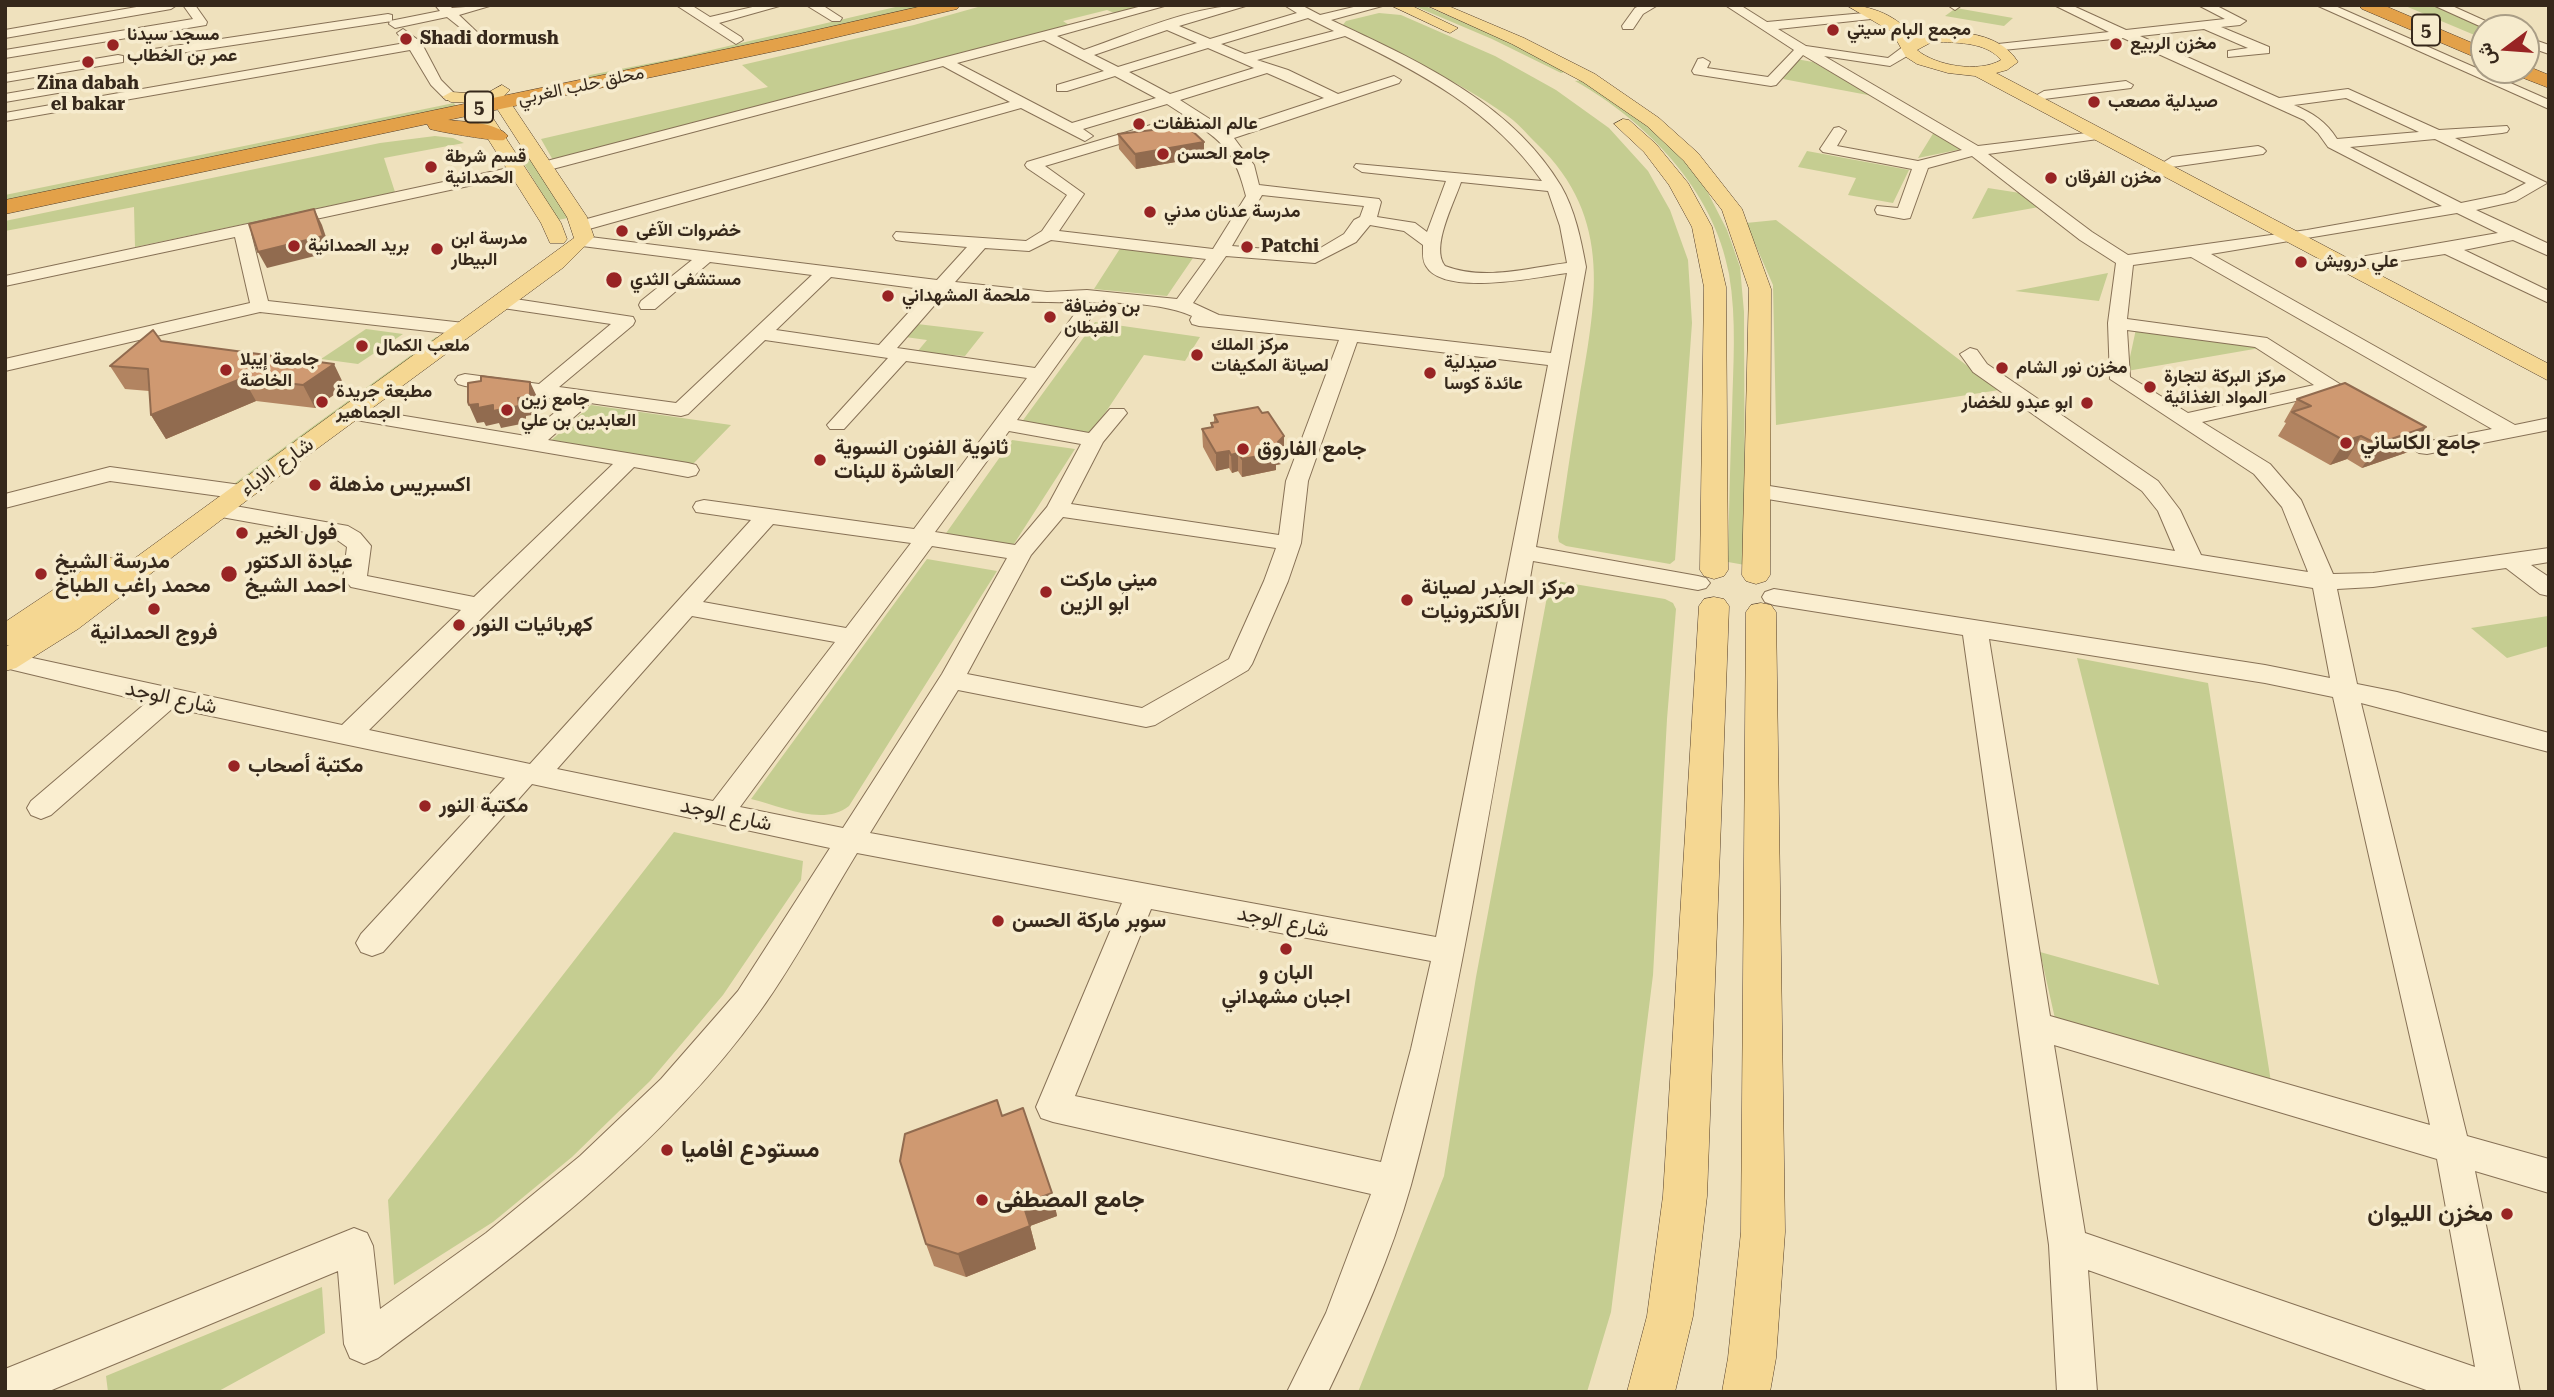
<!DOCTYPE html>
<meta charset="utf-8">
<style>
body{margin:0}
#map{position:relative;width:2554px;height:1397px;overflow:hidden;background:#efe1bd;font-family:"Roboto Serif",Vazirmatn,serif}
canvas{display:block}
.frame{position:absolute;inset:0;border:7px solid #36281b;pointer-events:none}
.north{position:absolute;left:2470px;top:14px;width:70px;height:70px;box-sizing:border-box;background:#f6ebcd;border:2px solid #a99d86;border-radius:50%;rotate:254deg;font-size:19px;font-weight:700;line-height:28px;text-align:center;color:#36281b}
.north::after{content:'';display:block;margin:auto;width:24px;height:32px;background:#982424;clip-path:polygon(50% 0,100% 100%,50% 72%,0 100%)}
</style>
<div id="map">
<canvas width="2554" height="1397"></canvas>
<div class="frame"></div>
<div class="north">ش</div>
</div>
<script>
const context = document.querySelector('canvas').getContext('2d');
context.lineJoin = 'round';
function paint(path, color) { context.fillStyle = color; context.fill(path, 'evenodd'); }
function strokePath(path, color, width, dash) { context.strokeStyle = color; context.lineWidth = width; context.lineCap = dash ? 'butt' : 'round'; context.setLineDash(dash || []); context.stroke(path); }
function write(font, color, halo, rows, align = 'center') {
  context.font = font + ' "Roboto Serif",Vazirmatn,serif'; context.lineWidth = 7; context.setLineDash([]); context.textBaseline = 'middle'; context.strokeStyle = halo; context.fillStyle = color; for (const [text, x, y, turn = 0] of rows) {
    context.save(); context.translate(x, y); context.rotate((+turn || 0) * Math.PI / 180); context.textAlign = isNaN(turn) ? turn : align; if (halo) context.strokeText(text, 0, 0); context.fillText(text, 0, 0); context.restore();
  }
}
const green = new Path2D(`
 M904,5H935L514,95L584,79L590,75L677,58Z
 M985,5H1157L1119,15L1107,10L1063,21L1072,27L554,162L541,139L768,87L742,65L914,25Z
 M1412,5H1423L1508,41L1568,71L1561,73L1492,39Z
 M2403,5H2433L2488,28H2484V39Z
 M1956,8L2013,18L2004,26L1945,16Z
 M1379,13L1401,15L1495,56L1556,90L1609,128L1648,171L1670,210L1688,260L1692,323L1675,560L1670,564L1566,546L1559,542L1558,537C1565,491 1571,446 1579,400C1595,304 1616,219 1536,143C1526,133 1517,122 1505,114C1454,78 1397,54 1342,26L1346,21Z
 M1796,59L1813,62L1873,96L1783,79Z
 M1583,80L1641,118L1686,160L1707,191L1727,230L1740,267L1744,312L1745,565L1728,562C1729,512 1730,462 1732,413C1733,367 1737,320 1729,274C1714,190 1646,121 1575,81Z
 M454,103L456,107L5,203V195Z
 M1934,132L1962,149L1918,158Z
 M435,136L453,138L464,143L384,158L395,192L135,247L134,207L5,231V221L380,143Z
 M524,147L568,218L558,220L515,149Z
 M1807,151L1909,170L1893,203L1848,195L1856,178L1798,167Z
 M1988,188L2020,193L2039,207L1972,219Z
 M1776,220L1999,390L1776,425L1773,285L1746,223Z
 M1121,247L1195,255L1167,296L1094,289Z
 M2108,273L2099,301L2015,291Z
 M1095,322L1200,337L1185,361L1144,355L1091,434L1021,423Z
 M909,323L984,332L965,356L917,352L927,340L898,336Z
 M366,329L403,334L358,364L321,359Z
 M2136,329L2260,348L2127,371Z
 M442,336L233,488L235,483L436,337Z
 M591,405L731,425L692,465L547,444Z
 M1012,440L1075,449L1012,547L944,536Z
 M927,559L997,571L849,806C823,827 781,806 751,799Z
 M1556,581L1665,599L1673,603L1676,609L1667,719L1653,975L1611,1312L1587,1392H1358L1444,1176L1476,977L1549,586Z
 M2548,616L2549,646L2507,658L2471,628Z
 M2077,658L2208,683L2271,1082L2056,1023L2040,952L2159,985Z
 M674,832L803,861L801,880L723,995L650,1081L572,1157L493,1222L394,1285L388,1200Z
 M322,1287L325,1333L217,1392H108L106,1376Z`);
const minor = new Path2D(`
 M148,5H177L171,9L5,38V30Z
 M183,5H195L207,22L206,25L5,58V50L193,19Z
 M435,5H449L452,8L493,5L459,15L478,33L472,37L447,17L395,28L389,24L390,21L440,11Z
 M676,5H691L710,17L761,5H783L719,23L741,37L743,40L736,44Z
 M806,5H822L842,18L840,21H832Z
 M1146,5H1168L1057,36L1084,50C1136,32 1193,5 1249,5L1179,26L1210,39L1297,13L1284,5H1301L1320,15L1362,5H1386L1331,20C1416,60 1511,102 1561,186C1575,210 1581,240 1586,267L1536,547L1698,576L1706,578L1710,583L1706,588L1698,590L1533,561C1515,664 1498,766 1479,869C1460,975 1439,1082 1411,1185C1391,1256 1360,1325 1328,1392H1287L1326,1313L1371,1194L1053,1122L1041,1118L1036,1107L1122,903L857,853C825,905 796,961 760,1011C658,1152 516,1256 378,1358L364,1364L350,1358L344,1344L338,1271L47,1392H5V1369L354,1228L367,1233L373,1246L380,1309L486,1233L580,1156L661,1079L738,991L830,848L532,784L383,952L372,956L361,952L356,943L361,934L505,778L173,708L51,815L41,819L31,815L27,808L31,801L147,702L5,668V652L342,725L461,610L351,587L343,578L347,547L333,537L210,515L207,510L210,505L218,503L348,526L360,533L371,546L367,576L474,597L613,464L350,419L343,417L340,413L343,409L350,407L526,436L569,401L465,386L458,384L455,380L458,376L465,374L539,384L611,324L496,307L493,303L496,299L502,297L633,317L635,321L633,325L559,387L676,403L812,275L710,262L655,309H641L639,305L641,301L692,260L582,246L573,241L576,237L582,236L937,280L967,247L902,241L896,240L893,236L896,232L1026,241L1042,231L1067,195L1027,168L1025,165L1027,162L1184,115L1167,104L1083,129L1093,136L1085,141L1021,108L582,231L574,226L576,222L1010,102L943,66L545,171L537,166L539,163ZM1308,18L1334,31L1245,54L1221,44ZM1167,30L1197,43L1118,67L1094,55ZM1345,36C1420,72 1493,111 1542,181L1356,164L1354,167L1362,172L1446,181L1427,232L1415,223L1377,217L1381,202L1379,199L1259,185L1254,165L1234,138L1399,83L1401,80L1394,76L1338,94L1288,70L1257,60ZM1044,40L1104,71L1057,85V91H1067L1115,76L1156,98L1072,123L957,63ZM1208,48L1254,68L1170,94L1129,72ZM1267,73L1324,98L1227,130L1180,100ZM1193,122C1227,144 1236,157 1246,196L1213,249L1059,231L1084,194L1045,166ZM1461,182L1548,191L1560,226L1567,263C1528,268 1484,281 1445,266C1430,248 1454,203 1461,182ZM1262,195L1364,206L1360,217L1354,220L1344,234L1312,253L1232,246ZM1370,225L1404,231L1423,245C1423,252 1422,260 1426,266C1444,297 1538,277 1567,273L1551,353L1219,315L1193,303L1226,256L1315,263L1356,242ZM1051,240L1206,259L1177,299L1087,290L1047,292L955,282L985,248L1029,251ZM831,277L929,290L879,345L776,330ZM946,292C980,296 1015,302 1048,302C1091,303 1154,299 1192,316L1190,320L1192,324L1199,326L1339,340L1286,481L1279,535L1071,504L1103,442L1127,413L1124,409H1110L1089,433L1017,420L1095,312L1086,306L1079,308L1035,368L897,348ZM765,340L888,358L827,425L830,429H844L906,361L1027,378L914,529L704,500L696,502L693,507L696,512L751,520L530,764L369,730L634,467L688,477L696,475L699,470L696,465L688,463L548,440L590,403L681,416L688,414ZM1357,342L1548,365L1436,937L870,833L958,690L1146,727L1155,725L1248,670L1252,664L1288,581L1301,543L1308,481ZM1009,431L1081,444L1047,507L1015,545L935,532ZM1063,517L1276,548L1264,581L1229,659L1142,708L967,674L1031,555ZM773,524L911,543L846,628L703,602ZM932,546L1007,558L942,674L843,828L740,807ZM692,616L835,642L713,801L557,769ZM1151,909L1431,961L1411,1049L1381,1162L1075,1096Z
 M1641,5H1658L1643,14L1633,29H1623L1622,26L1635,8Z
 M1725,5H1740L1767,22L1875,12L1877,15L1871,19L1778,29L1806,46L1888,58L1904,46H1914V52L1890,66L1824,56L1978,146L2103,131L2106,134L2103,137L2098,139L1988,154L2092,232L2128,255L2307,230L2442,206L2328,147L2318,133L2304,120L2123,38L1993,51L1991,48L1998,44L2109,32L2054,5H2071L2126,30L2225,19L2198,5H2215L2246,21L2240,25L2221,27L2269,47V53L2228,57V51L2248,48L2204,29L2140,36L2279,98L2348,89L2439,130L2507,126L2509,129L2507,132L2502,133L2455,138L2547,183L2516,201L2476,210L2549,244V256L2513,240L2464,250L2549,291V303L2445,254L2360,267L2351,262L2360,257L2498,233L2457,213L2211,254L2515,425L2549,418V430L2427,454L2419,453L2327,394L2202,422L2270,464L2301,500L2333,574L2373,573L2549,548V562L2531,565L2549,577V596L2540,594L2506,568L2373,587L2337,589L2357,684L2397,692L2549,733V752L2361,703L2467,1136L2549,1159V1193L2475,1171L2520,1392H2432L2088,1270L2097,1392H2057L2049,1245L1963,635L1774,605L1765,602L1762,597L1765,592L1774,589L2265,665L2330,678L2313,588L1749,496L1746,491L1749,486L1757,484L2175,551L2158,511L2142,491L1973,372L1960,354L1970,348L1977,350L1987,364L2158,481L2180,510L2201,555L2308,572L2282,507L2254,474L2110,379L2108,323L2116,263L2080,240L1972,156L1928,168L1910,218L1904,219L1877,214L1875,210L1877,206L1898,208L1912,169L1823,152L1820,149L1834,128L1839,127L1846,131L1837,146L1918,161L1962,150L1803,55L1776,85L1771,86L1694,74L1692,71L1698,59L1703,58L1710,62L1707,68L1768,77L1794,50ZM2346,98L2419,132L2337,139C2326,121 2312,113 2294,105ZM2435,139L2526,183L2505,194L2461,203L2350,147ZM2191,257L2492,429L2430,441L2267,338L2127,319L2133,265ZM2127,330L2255,347L2314,385L2188,413L2130,377ZM1989,639L2265,683L2333,697L2430,1125L2050,1016ZM2054,1045L2437,1159L2475,1367L2085,1233Z
 M1962,5L1955,10L1949,6V5Z
 M2316,5H2333L2549,100V109Z
 M2433,5H2450L2501,28H2484Z
 M388,14L392,15V21L154,57L147,53L154,49Z
 M403,29L421,42L441,80L458,97L456,100H446L431,85L410,50L5,121V113L405,43L397,33Z
 M2526,37L2549,45V54L2526,46Z
 M118,55L123,56V62L5,82V74Z
 M2126,81L2133,85L2131,88L2044,99L2037,95L2044,91Z
 M76,82L81,83V89L5,102V94Z
 M2258,146L2263,148L2266,151L2263,154L2172,167L2164,162L2172,157Z
 M518,166L526,171L524,174L251,233L268,301L464,323L473,329L471,333L464,335L260,312L5,371V359L250,303L235,237L5,286V276Z
 M110,467L241,485L249,487L252,492L249,497L241,499L110,481L5,508V494Z`);
const major = new Path2D(`
 M1390,5H1410L1458,28L1450,33L1445,31Z
 M1426,5H1446L1524,38L1595,74L1659,118L1698,153L1742,209L1771,289L1770,575L1766,581L1756,584L1746,581L1742,575L1749,289L1722,210L1684,161L1647,126L1583,82L1512,44Z
 M1846,5C1870,5 1900,16 1913,38C1946,28 1998,29 2018,62L2007,70L1996,73L2549,364V381L1975,76L1948,73L1917,64L1906,57L1892,32ZM1944,42C1964,43 1988,44 2001,60C1979,73 1936,66 1917,50L1930,43Z
 M502,85L510,90L502,98L508,99L587,217L594,237L564,267L250,498L78,629L16,668L5,671V647L9,645L5,646V622L98,560L108,557L118,560L122,566L120,569L574,238L567,217L496,107L491,106L489,112L561,223L567,239L564,243H550L541,223L471,112L474,103L451,102L442,97L451,92L485,94Z
 M1623,119L1629,120L1656,144L1688,183L1712,227L1726,287L1728,570L1724,576L1714,579L1704,576L1700,570L1704,287L1692,227L1669,185L1644,152L1614,124Z
 M1714,597L1724,599L1729,606L1707,1196L1693,1316L1675,1392H1627L1647,1316L1663,1196L1699,606L1704,599Z
 M1761,603L1771,605L1776,612L1785,1232L1776,1358L1770,1392H1722L1728,1358L1741,1232L1746,612L1751,605Z`);
const highway = new Path2D(`
 M927,5H960L957,9L799,46L448,120C465,122 497,122 508,136L504,140C498,142 440,132 430,129L427,124L5,214V200L799,34Z
 M2359,5H2383L2484,48V61L2362,9Z
 M2527,66L2549,75V88L2513,74L2510,70H2526Z`);
const wall = new Path2D(`
 M1118,134L1204,157L1136,169L1119,149Z
 M161,341L345,387L315,408L256,401L166,439L151,415L149,391L125,389L110,366Z
 M2297,399L2411,451L2362,468L2347,459L2330,465L2278,436L2286,423L2284,422Z
 M1214,415L1284,454L1281,457V464L1276,465V470L1242,477L1238,471L1232,473L1229,468L1216,471L1203,447L1202,429L1211,427V423L1214,422Z
 M1002,1116L1052,1193L1057,1216L1030,1226L1036,1249L966,1277L934,1266L926,1244Z`);
const shadedWall = new Path2D(`
 M1204,142V157L1136,169L1135,154Z
 M314,209L322,225L331,252L267,268L258,252Z
 M334,364L345,387L315,408L303,385Z
 M243,378L256,401L166,439L151,415Z
 M530,382L538,399L537,414L526,416V423L501,428L499,423L486,426L484,422L477,423L469,405L518,398Z
 M2426,427L2411,451L2362,468L2377,444Z
 M1284,436V454L1281,457V464L1276,465V470L1242,477V459L1272,447Z
 M2361,436L2347,459L2330,465L2345,441Z
 M1229,451V468L1216,471V453Z
 M1238,453V471L1232,473L1231,455Z
 M1052,1193L1057,1216L1030,1226L1036,1249L966,1277L958,1254L1023,1204Z`);
const building = new Path2D(`
 M1187,126L1204,142L1135,154L1118,134Z
 M314,209L323,236L258,252L249,224Z
 M153,330L161,341L334,364L303,385L243,378L151,415L148,369L110,366Z
 M481,376L530,382V396L518,398L519,406L493,411V405L478,408V404L469,405L468,402V383L481,381Z
 M2345,383L2426,427L2377,444L2361,436L2345,441L2292,412L2311,406L2297,399Z
 M1258,407L1262,413L1268,412L1284,436L1278,442L1281,446L1272,447L1276,453L1242,459L1238,453L1231,455L1229,451L1216,453L1202,429L1213,427L1211,423L1218,422L1214,415Z
 M997,1100L1002,1116L1023,1108L1052,1193L1023,1204L1030,1226L958,1254L926,1244L900,1161L905,1134Z`);
const markers = [
 [1833,30,7,"#982424"],
 [406,39,7,"#982424"],
 [2116,44,7,"#982424"],
 [113,45,7,"#982424"],
 [88,62,7,"#982424"],
 [2094,102,7,"#982424"],
 [1139,124,7,"#982424"],
 [1163,154,7,"#982424"],
 [431,167,7,"#982424"],
 [2051,178,7,"#982424"],
 [1150,212,7,"#982424"],
 [622,231,7,"#982424"],
 [294,246,7,"#982424"],
 [1247,247,7,"#982424"],
 [437,249,7,"#982424"],
 [2301,262,7,"#982424"],
 [614,280,9,"#982424"],
 [888,296,7,"#982424"],
 [1050,317,7,"#982424"],
 [362,346,7,"#982424"],
 [1197,355,7,"#982424"],
 [2002,368,7,"#982424"],
 [226,370,7,"#982424"],
 [1430,373,7,"#982424"],
 [2150,387,7,"#982424"],
 [322,402,7,"#982424"],
 [2087,403,7,"#982424"],
 [507,410,7,"#982424"],
 [2346,443,7,"#982424"],
 [1243,449,7,"#982424"],
 [820,460,7,"#982424"],
 [315,485,7,"#982424"],
 [242,533,7,"#982424"],
 [41,574,7,"#982424"],
 [229,574,9,"#982424"],
 [1046,592,7,"#982424"],
 [1407,600,7,"#982424"],
 [154,609,7,"#982424"],
 [459,625,7,"#982424"],
 [234,766,7,"#982424"],
 [425,806,7,"#982424"],
 [998,921,7,"#982424"],
 [1286,949,7,"#982424"],
 [667,1150,7,"#982424"],
 [982,1200,7,"#982424"],
 [2507,1214,7,"#982424"]
];
const farPoinames = [
 ["مجمع البام سيتي",1847,30],
 ["مسجد سيدنا",127,35],
 ["عمر بن الخطاب",127,56],
 ["Shadi dormush",420,39],
 ["مخزن الربيع",2130,44],
 ["Zina dabah",88,84,"center"],
 ["el bakar",88,105,"center"],
 ["صيدلية مصعب",2108,102],
 ["عالم المنظفات",1153,124],
 ["جامع الحسن",1177,154],
 ["قسم شرطة",445,157],
 ["الحمدانية",445,178],
 ["مخزن الفرقان",2065,178],
 ["مدرسة عدنان مدني",1164,212],
 ["خضروات الآغى",636,231],
 ["مدرسة ابن",451,239],
 ["البيطار",451,260],
 ["بريد الحمدانية",308,246],
 ["Patchi",1261,247],
 ["علي درويش",2315,262],
 ["مستشفى الثدي",630,280],
 ["ملحمة المشهداني",902,296],
 ["بن وضيافة",1064,307],
 ["القبطان",1064,328],
 ["مركز الملك",1211,345],
 ["لصيانة المكيفات",1211,366],
 ["ملعب الكمال",376,346],
 ["جامعة إيبلا",240,360],
 ["الخاصة",240,381],
 ["صيدلية",1444,363],
 ["عائدة كوسا",1444,384],
 ["مخزن نور الشام",2016,368],
 ["مركز البركة لتجارة",2164,377],
 ["المواد الغذائية",2164,398],
 ["مطبعة جريدة",336,392],
 ["الجماهير",336,413],
 ["جامع زين",521,400],
 ["العابدين بن علي",521,421],
 ["ابو عبدو للخضار",2073,403,"right"]
];
const farStreetnames = [
 ["محلق حلب الغربي",581,86,-12]
];
const shields = [
 [2426,30,28],
 [479,107,28]
];
const shieldNames = [
 ["5",2426,30],
 ["5",479,107]
];
const poiNames = [
 ["جامع الكاساني",2360,443],
 ["ثانوية الفنون النسوية",834,448],
 ["العاشرة للبنات",834,472],
 ["جامع الفاروق",1257,449],
 ["اكسبريس مذهلة",329,485],
 ["فول الخير",256,533],
 ["مدرسة الشيخ",55,562],
 ["محمد راغب الطباخ",55,586],
 ["عيادة الدكتور",245,562],
 ["احمد الشيخ",245,586],
 ["ميني ماركت",1060,580],
 ["ابو الزين",1060,604],
 ["مركز الحيدر لصيانة",1421,588],
 ["الألكترونيات",1421,612],
 ["كهربائيات النور",473,625],
 ["فروج الحمدانية",154,633,"center"],
 ["مكتبة أصحاب",248,766],
 ["مكتبة النور",439,806],
 ["سوبر ماركة الحسن",1012,921],
 ["البان و",1286,973,"center"],
 ["اجبان مشهداني",1286,997,"center"]
];
const streetNames = [
 ["شارع الاباء",277,467,-36],
 ["شارع الوجد",171,698,12],
 ["شارع الوجد",726,815,12],
 ["شارع الوجد",1283,922,11]
];
const nearPoinames = [
 ["مستودع افاميا",681,1150],
 ["جامع المصطفى",996,1200],
 ["مخزن الليوان",2493,1214,"right"]
];
paint(green, '#c5cd91');
strokePath(minor, '#877156', 2);
strokePath(major, '#543e2a', 1);
strokePath(highway, '#543e2a', 1);
paint(minor, '#faeed0');
paint(major, '#f5d792');
paint(highway, '#e3a149');
paint(wall, '#b28461');
paint(shadedWall, '#916b4f');
paint(building, '#cf9971');
strokePath(building, '#916b4f', 2);
for (const [x, y, r, color] of markers) { const dot = new Path2D(); dot.arc(x, y, r, 0, 2 * Math.PI); context.fillStyle = color; context.fill(dot); strokePath(dot, '#f6ebcd', 2.5); }
write('bold 18px', '#36281b', '#f6ebcd', farPoinames, 'left');
write('18px', '#36281b', '#f6ebcd', farStreetnames);
for (const [x, y, w] of shields) { const box = new Path2D(); box.roundRect(x - w / 2, y - 15.5, w, 31, 5); context.fillStyle = '#f6ebcd'; context.fill(box); strokePath(box, '#36281b', 2); }
write('bold 19px', '#36281b', null, shieldNames);
write('bold 21px', '#36281b', '#f6ebcd', poiNames, 'left');
write('21px', '#36281b', '#f6ebcd', streetNames);
write('bold 24px', '#36281b', '#f6ebcd', nearPoinames, 'left');
</script>
